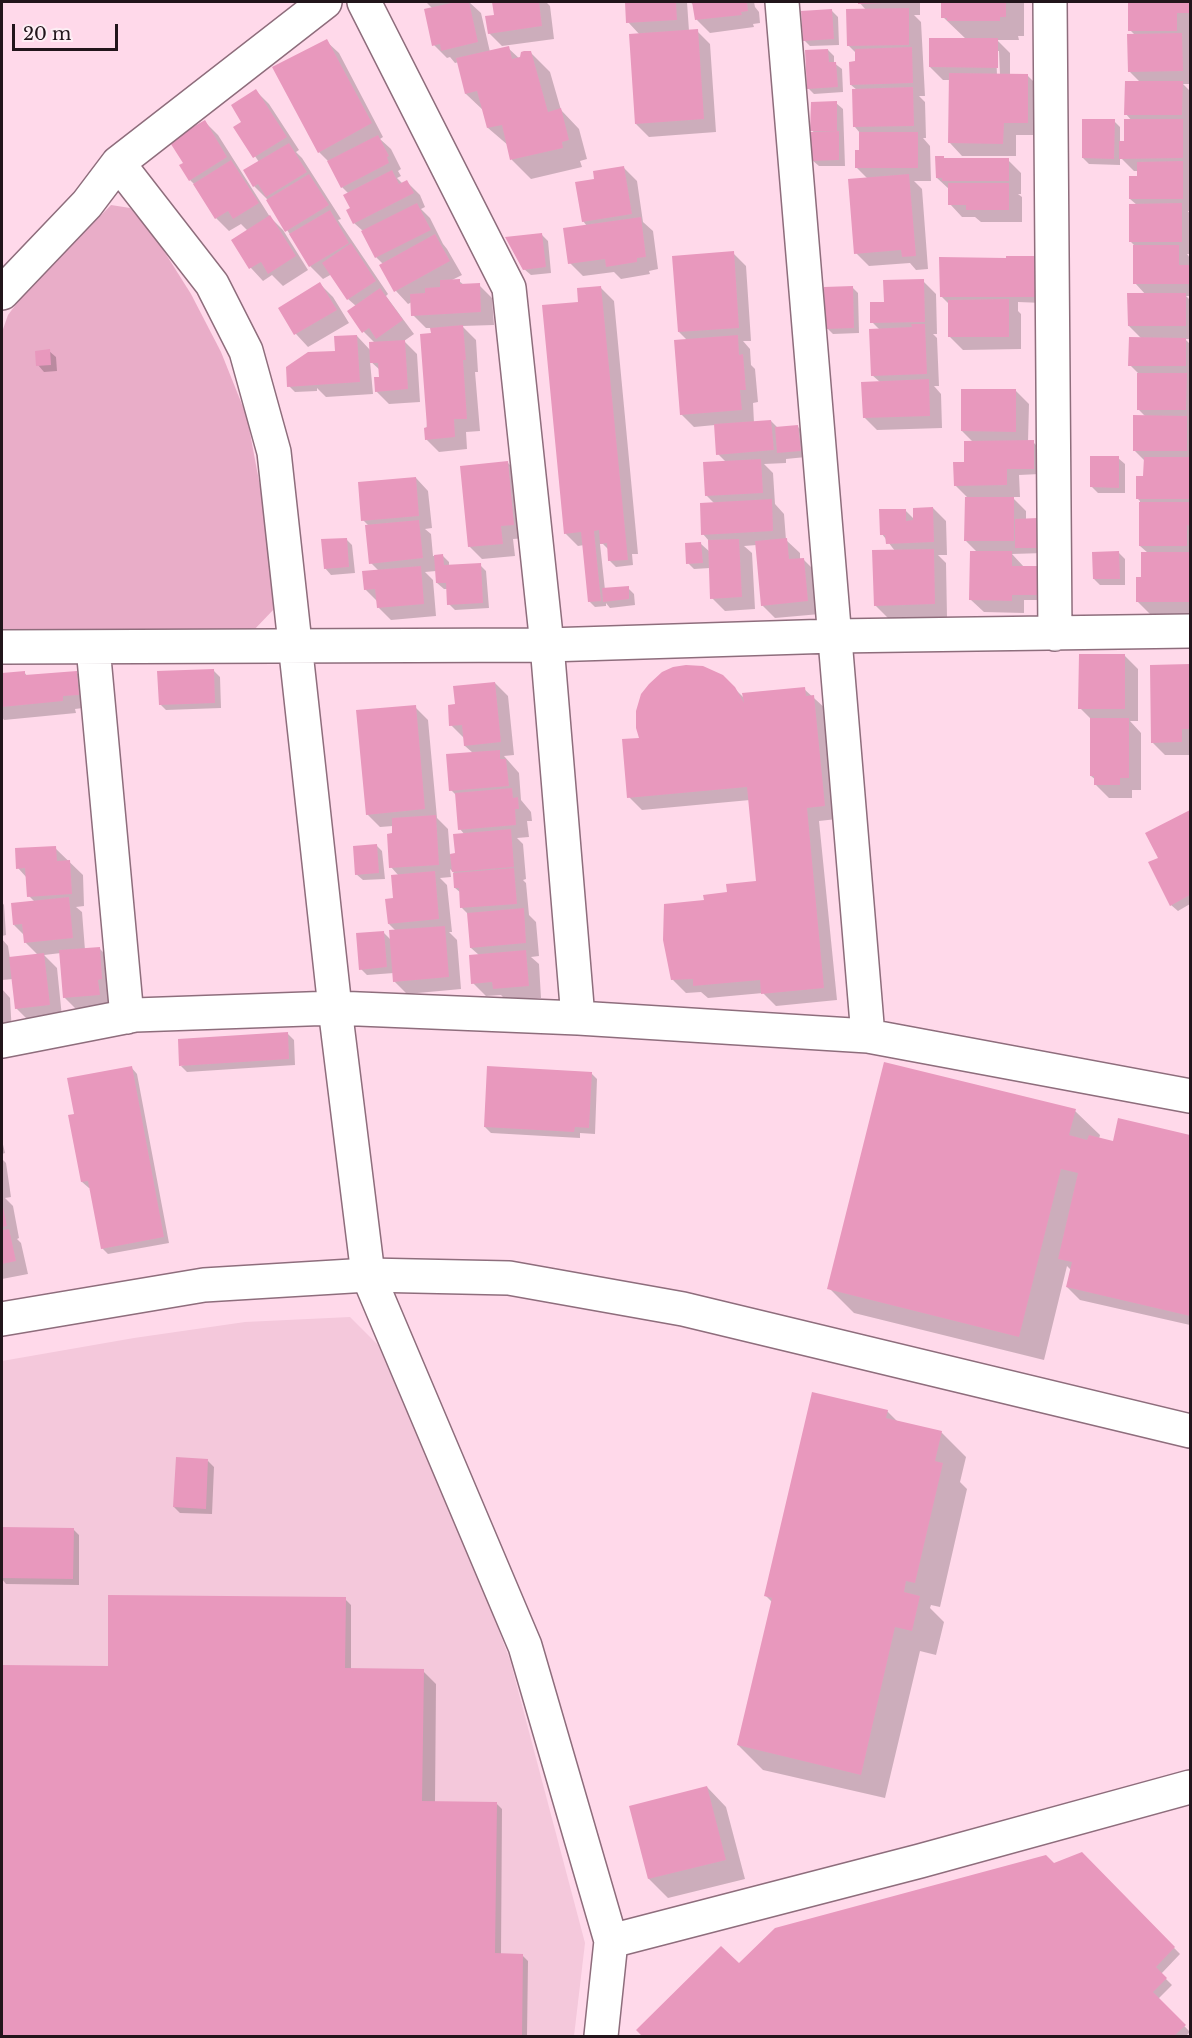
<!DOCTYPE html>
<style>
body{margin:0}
#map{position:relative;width:1192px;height:2038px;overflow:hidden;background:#ffd9ea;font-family:"Libre Baskerville",serif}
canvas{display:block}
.frame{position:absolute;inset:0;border:3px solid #22151b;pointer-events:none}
.scale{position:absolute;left:12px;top:24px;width:106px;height:27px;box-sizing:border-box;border:3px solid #22151b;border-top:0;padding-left:8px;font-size:18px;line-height:21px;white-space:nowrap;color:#22151b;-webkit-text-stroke:4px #fdeef4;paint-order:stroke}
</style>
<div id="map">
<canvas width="1192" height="2038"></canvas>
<div class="frame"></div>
<div class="scale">20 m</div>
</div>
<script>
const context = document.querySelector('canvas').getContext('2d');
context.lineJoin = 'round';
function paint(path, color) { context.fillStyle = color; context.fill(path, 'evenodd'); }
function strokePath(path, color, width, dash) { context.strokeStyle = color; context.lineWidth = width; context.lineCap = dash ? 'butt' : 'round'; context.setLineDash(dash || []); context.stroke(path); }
const built = new Path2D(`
 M350,1317L378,1345L478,1576L510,1660L585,1943L574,2036H2V1361L134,1338L245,1322Z`);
const green = new Path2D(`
 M111,205L130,208L157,240L191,294L221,352L247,417L265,513L275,608L252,632L2,633V332L8,315L26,291Z`);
const shadow = new Path2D(`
 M426,2H469L481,13L490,52L508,48L521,60L531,53L550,72L561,110L579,129L587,159L580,161L582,167L531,179L512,160L509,146L488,128L484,111L466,94L459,62L455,63L450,57L447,58L434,45L433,9Z
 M493,2H546L550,6L554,39L502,46L489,33L496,16Z
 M627,2H687L689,31H697L710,44L716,132L649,137L636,124L640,35L628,22Z
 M690,2H754L755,7L759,12L760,23L753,24L754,27L710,33L697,20L695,6Z
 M859,2H920V15H914L921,22L925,96H919L925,102L926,138H923L930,146L931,181H914L922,189L928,269L916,270L910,263L869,266L856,253L868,179L856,167L860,151V133L855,127L857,90L851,85L857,63L856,53L848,45L866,10Z
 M943,2H1024V36H1018L1019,40H997L1010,53V75L1028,76L1041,89V135H1016V156H962L950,143V80H943L930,67L967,40L943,17ZM996,51H999L1000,75H997Z
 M1130,2H1190V84H1183L1190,91V211H1188L1190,214V254H1187L1190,258V296H1186L1190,300V339H1185L1190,344V614H1150L1137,601L1148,553L1140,546V501L1137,498L1145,477V461L1134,450L1146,417L1138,409L1139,374L1130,365L1142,339L1129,326L1146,295L1135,283L1134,245L1131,242L1137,205L1130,199L1139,178L1138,171H1134L1120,157V165L1089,164L1083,158L1114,121L1120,127V143L1126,142L1132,121L1126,114L1141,83L1130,72L1135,35L1130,30Z
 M832,11L838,17L839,45L810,46L804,40Z
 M326,41L339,53L383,137L380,139L391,149L401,169L398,171L401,176L397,178L403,184L407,182L420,195L425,207L421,209L430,218L443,244L447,249L462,275L450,281H459L464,285H479L492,298L494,325L462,326L476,340L478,372H475L480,431L466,432L467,449L439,452L426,439L432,328H426L413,315L412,302L408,304L396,291L381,265L383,264L376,257L363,231L354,223L349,194L342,187L329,162L319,152Z
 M828,50L834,56V63L842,69L843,92L814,94L808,88Z
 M256,91L269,104L299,150L296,152L302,158L341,219L338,220L388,294L386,296L414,334L404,341L417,354L420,402L389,404L376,391L380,378V370L370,361L373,394L326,397L317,388V391L295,392L289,386L357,336L371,351L375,343L364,332L356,306L348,299L332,274L323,279L310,266L268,200L254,186L259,162L235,127L244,122Z
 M836,103L843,109L845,166H819L812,160L815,134L812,130Z
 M205,122L218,135L270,217L283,230L308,270L283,286L272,275L263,281L251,268L248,231L241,224L229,231L216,218L196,186L190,180Z
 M945,160H1008L1021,173V194H1018L1022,197V222H981L975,217H962L950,204V190L937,178Z
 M624,168L637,181L643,222L653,231L658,269L649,271L650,274L621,279L614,272L583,276L570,263L587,226L583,221L596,180Z
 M542,235L548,241L551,273L531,275L524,269Z
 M733,253L746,266L751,341H743L750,349L751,365L755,369L758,402L753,403L754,423L771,421L778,428L798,427L804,433L806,457L786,459V463L764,464L773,473L775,504L784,514L786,540L800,553V560H804L817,573L820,614L775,618L762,605L757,545L744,546L752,553L755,609L725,611L712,598L710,568L694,569L688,563L701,544L710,552L709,541L703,534L715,504L706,495L726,462L718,454L715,425L694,427L681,414L687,340L679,332Z
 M1007,259L1043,303L1018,302V311L1021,314V349L963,350L950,337V305L941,296Z
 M923,281L936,294L937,334H933L937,338L939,386H934L941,394L942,428L877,430L864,417L880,382L872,375L880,330L872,322L885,303Z
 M320,284L333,297L349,323L308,347L296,334L280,309Z
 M852,287L858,293L859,333L833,334L827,328Z
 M601,288L614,301L638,554H632L633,565L616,567L610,561L609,550L603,544H600L605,590L628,588L634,594L635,605L610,608L606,603V606L595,607L589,601L584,545L578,546L565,533L580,303Z
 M49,351L56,357L57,371L44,372L38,365Z
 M1016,391L1029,404L1028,442H1033L1039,448L1040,474L1019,475L1020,497H1012L1026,511V520L1044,553L1012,554L1024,567H1036L1043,574L1042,600H1024V613L984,612L971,600L977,552L966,541L968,498L955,485L974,443L962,431Z
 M1118,458L1125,464V493H1098L1092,487Z
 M508,463L521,476L526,538L513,539L515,556L482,559L469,546Z
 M416,478L428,491L432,528L425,529L431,534L433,556H443L449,562V566L480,565L486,571L489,608L455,610L449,604L448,589H444L437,583L436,571L425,572L433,580L436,616L391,620L378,607V602L365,589L379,571L371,563L369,526L363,520Z
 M933,508L946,521L947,555H938L946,563L947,617L888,618L875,605L895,551L882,534L905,510L915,520Z
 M346,539L352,545L355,573L331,575L325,568Z
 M1119,553L1125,559V585H1100L1094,579Z
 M1125,656L1138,669V721H1130L1141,733V790H1132V798H1109L1096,785V780L1091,776L1092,720L1080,708Z
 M1151,666H1190V755H1165L1152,742Z
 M214,671L220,677L221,708L166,710L160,704Z
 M24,672L28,677L76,672L89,685L91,707L75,709L76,713L4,720L2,717V674Z
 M722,676L745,699L804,689L826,709L837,819L819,821L837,1000L776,1006L763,993L708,998L701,992L686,993L673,980L706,902L758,883L750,800L642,810L629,797L641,739Z
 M495,683L508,696L514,755L504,756L519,773L521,800L531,812L532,821H527L529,837L517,838L523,844L526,879L523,880L526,883L529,915L536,922L539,956L531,957L539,964L541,998L507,1001L501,995L486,996L473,983L479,955L471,948L469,915L462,908L461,893L455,888L456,875L450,869L451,877L440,878L447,885L452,932H449L457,940L461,989L407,994L394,981V973L367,975L361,969L383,932L391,940L396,931L389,924L399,876L391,867L393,826L380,827L367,814L415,707L428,720L437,818L448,829L450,855L456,854L465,835L460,829L457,796L451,790L473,753L465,746V739L451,725L457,705Z
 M1190,812V904L1178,911L1171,905L1160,858L1147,834Z
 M376,845L382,851L385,879L363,880L356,874Z
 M55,848L83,875L84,906L76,907L82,912L85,950L100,949L113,962L112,1008L77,1010L64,997L61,953L44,955L57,968L62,1017L29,1021L16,1008L13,979L2,980V939L8,946L10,959L38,955L25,942L24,935L14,925L35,902L29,896L27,878L18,868Z
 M2,902L4,905L6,935L2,936Z
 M2,989L10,998L12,1034L2,1035Z
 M287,1033L294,1040L295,1065L187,1072L181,1066Z
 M131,1067L137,1074L169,1243L108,1254L102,1248L91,1188H89L82,1182L76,1115Z
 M591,1073L597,1079L595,1134L580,1133V1138L491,1133L485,1127Z
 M1075,1111L1100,1135L1099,1139L1114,1142L1119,1120L1190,1136V1325L1080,1300L1067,1287L1071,1270L1067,1266L1044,1360L854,1313L829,1288Z
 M2,1140L5,1153L2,1154Z
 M2,1159L6,1163L11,1197L5,1198L13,1206L19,1238L17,1239L21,1243L28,1274L2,1279Z
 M887,1411L898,1422L941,1432L966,1457L960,1482L967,1489L940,1607L931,1605L930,1608L944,1622L936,1655L920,1651L885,1798L763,1770L738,1745L772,1602L766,1596Z
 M208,1461L214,1467L212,1514L180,1513L174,1507Z
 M2,1528L73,1529L79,1535V1585L6,1584L2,1579Z
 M345,1599L351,1605V1670L423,1671L436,1684L435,1803H496L502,1809L501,1955H522L528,1961L527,2036H2V1666L110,1667Z
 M707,1787L726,1807L745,1879L668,1898L649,1879L631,1807Z
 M1082,1854L1180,1954L1161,1974L1172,1985L1158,1999L1190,2032L1186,2036H644L638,2030L739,1965L1058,1870Z`);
const building = new Path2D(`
 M456,2H469L478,42L441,51L440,44L432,46L424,9Z
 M492,2H539L542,26L488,34L485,16L494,15Z
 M625,2H676L677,20L626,23Z
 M692,2H747L748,11L741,12L742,15L695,20Z
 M858,2H883L884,3L858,4Z
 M941,2H1006V17H1000V21H947V18H941Z
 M1128,2H1189V13H1177V31H1128Z
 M909,8V45L847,46L846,9Z
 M832,9L834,39L803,41L801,11Z
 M698,29L704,119L635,124L629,34Z
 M1182,33L1183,71L1128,72L1127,34Z
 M929,38H998V68L929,67Z
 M327,39L372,123L318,153L272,67Z
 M509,46L512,59L520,57L521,52L524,51H531L548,112L561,108L569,140L562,142L563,148L510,160L502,125L487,128L477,91L465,94L456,58Z
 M912,47L913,83L850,85L849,62L855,61V49Z
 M828,49L829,62H836L838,87L807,89L805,50Z
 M949,73L1028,74V123H1004L1003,144L948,143Z
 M1125,81H1183L1182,115H1124Z
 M913,87L914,126L853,127L852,89Z
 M256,89L287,137L253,158L233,127L241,122L231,105Z
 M837,101V131H810L811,102Z
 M1082,119H1115L1114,159L1082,158Z
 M1124,119H1183V158L1119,159V141H1124Z
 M205,120L227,157L189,181L179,165L183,163L169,141Z
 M839,131V160L811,161L810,132Z
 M859,132H918V168H855V150H859Z
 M378,135L389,156L387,157L389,163L341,188L327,161Z
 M289,143L307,172L266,197L258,184L253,187L243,170Z
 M935,156H944V158H1009V181H942V178H936Z
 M231,160L259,203L233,219L228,211L215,219L193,184Z
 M1183,161V199H1129V176H1137V162Z
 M624,166L632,214L582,222L575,182L594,179L593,171Z
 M392,170L399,184L407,180L414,193L353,224L346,210L350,208L343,195Z
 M309,174L329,205L285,232L266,200Z
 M909,174L916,256L902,257L901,250L854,254L848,179Z
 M948,183H1009V210H966V205H948Z
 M417,203L431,230L375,258L361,231Z
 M1182,203V242H1129V204Z
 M330,210L349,243L309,267L289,234Z
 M270,215L296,256L268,274L261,262L249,269L231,240Z
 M641,217L646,257L637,258V262L606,267L605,259L568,264L563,228Z
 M542,233L546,267L523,270L505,237Z
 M435,234L450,261L394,292L379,265Z
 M351,243L376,281L347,300L322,263Z
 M1133,245H1179V265H1190L1189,284H1133Z
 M734,251L739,328L678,332L672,256Z
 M1006,256H1037V297H940L939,257L1006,258Z
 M460,279V284L480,283L481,312L411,316L410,294L425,293V288L440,287V280Z
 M924,279L925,322L870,323V302H884L883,280Z
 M320,282L337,310L294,335L278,308Z
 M601,286L628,560L608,561L607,543L600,544L599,530L594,531L601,601L588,602L581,532L564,534L542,305L578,302L577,288Z
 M853,286L854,328L825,329L824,287Z
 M380,288L403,320L376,339L369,328L362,333L347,311Z
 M1127,293H1186V326H1128Z
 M1009,299V337H948V300Z
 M911,324H925L927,374L871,376L869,329L912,327Z
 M463,325L466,360H463L467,419H454L455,437L425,440L424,428L427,427L420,334L431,333L430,328Z
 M357,335L360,382L287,387L286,367L308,352L335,351L334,336Z
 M738,335L739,355L743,354L746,390H740L742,410L680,415L674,340Z
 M1129,337L1186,338V366H1128Z
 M405,340L408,389L375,392L374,377H379L378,363H370L369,342Z
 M50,349L51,365L36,366L35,351Z
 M1137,373H1187L1186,410H1137Z
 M929,379L930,416L863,418L861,382Z
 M961,389H1016V432L961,431Z
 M1133,415L1187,416V451H1133Z
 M771,420L774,450L716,455L714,424Z
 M798,425L801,451L777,453L775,427Z
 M1034,440V469H1007V485L954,486L953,462H964V441Z
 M1090,456H1119V488L1090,487Z
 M1144,457H1190L1189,499H1136V476H1143Z
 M761,459L763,493L705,496L703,462Z
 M508,461L514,525L501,526L503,544L468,547L460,466Z
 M416,477L419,516L361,521L358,482Z
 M965,497H1014V541H964Z
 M772,499L773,531L701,535L700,503Z
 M1139,502H1190V526L1187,525V546H1139Z
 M933,507L934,542L886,544L885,535H880L879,509H906V521L913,520V508Z
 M1038,518V548H1015V519Z
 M419,520L423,558L369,564L365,525Z
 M347,538L349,567L324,569L321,539Z
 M787,538L789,559L804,558L808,601L761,606L755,541Z
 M739,539L742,597L710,599L708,540Z
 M701,542L703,563L686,564L685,543Z
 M934,549L935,604L874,606L872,550Z
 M970,551H1012V566H1037V595H1012V601L969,600Z
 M1119,551L1120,579H1093L1092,552Z
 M1141,552H1190V602H1136V577H1141Z
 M443,554L444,565L481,563L483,603L447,605L446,583H436L434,555Z
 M421,566L424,604L377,608L375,589L364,590L362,571Z
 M629,586V599L603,602L602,588Z
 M1079,654H1125V709H1078Z
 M1190,664V729H1182V742L1151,743L1150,665Z
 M686,665L703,666L723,675L735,687L744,703L742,693L805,687L806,696L814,695L825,806L807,808L824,988L761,994L760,980L693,986V979L671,980L663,940L664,904L704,900L703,895L727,892L726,884L756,881L747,787L627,798L622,739L639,738L636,728V711L641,694L649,684L662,672L673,667Z
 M214,669L215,703L159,705L157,671Z
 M25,671V675L77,671L79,695L63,696V701L2,707V673Z
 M495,682L501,742L464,746L462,725L449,726L448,705L455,704L453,686Z
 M416,705L425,809L366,815L356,710Z
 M1090,718H1129V778H1120V785H1094V776H1090Z
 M500,750V759H506L509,786L449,791L446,754Z
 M512,788L513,798L518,797L519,809H515L516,825L458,830L455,793Z
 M1190,810V895L1170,906L1148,862L1158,858L1145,833Z
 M436,815L439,865L389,868L387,834L392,833V818Z
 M511,829L514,867L452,872L450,854L455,853L453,834Z
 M377,844L379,873L355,875L353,846Z
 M56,846L57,861L70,860L72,894L27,897L25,868L16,869L15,848Z
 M514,868L517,904L460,908L459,888H454L453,873Z
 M435,871L439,919L388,924L385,899L393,898L391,875Z
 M69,897L73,938L24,943L22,924L13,925L11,903Z
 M524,908L526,943L470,948L467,913Z
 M445,926L449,977L393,982L389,930Z
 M384,931L387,967L359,970L356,933Z
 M100,947L102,979L98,980L100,995L63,998L59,950Z
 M526,950L529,986L493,989L492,982L471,984L469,955Z
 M44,953L50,1005L15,1009L9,957Z
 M288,1032L289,1059L179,1066L178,1039Z
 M884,1062L1076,1109L1069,1135L1087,1140L1089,1135L1113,1141L1118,1118L1190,1135V1316L1066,1287L1072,1262L1058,1259L1078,1173L1061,1169L1019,1337L827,1289Z
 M132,1066L164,1237L101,1249L88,1181L81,1182L68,1115L74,1114L67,1078Z
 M487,1066L592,1072L589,1128L575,1127L574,1132L484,1127Z
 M2,1202L7,1226L2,1227Z
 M9,1229L16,1261L2,1264V1230Z
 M812,1392L888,1410L886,1418L942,1431L935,1461L943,1463L915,1583L906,1581L904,1592L920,1596L912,1631L895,1627L861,1775L737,1745L772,1598L764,1596Z
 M176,1457L208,1459L206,1509L173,1507Z
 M2,1527L74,1528L73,1579L2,1578Z
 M108,1595L346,1597L345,1668L424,1669L422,1801L497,1802L495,1953L523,1954L522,2036H2V1665L108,1666Z
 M707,1786L726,1860L648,1879L629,1806Z
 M1082,1852L1175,1947L1156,1967L1167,1978L1153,1992L1186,2025L1174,2036H642L636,2030L721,1946L739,1963L775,1928L1046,1855L1054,1863Z`);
const minor = new Path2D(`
 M364,2L509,288L547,645L578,1018
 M782,2L868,1036
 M1050,2L1055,634
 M118,163L212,284L246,351L274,452L335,1008L368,1275L525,1646L611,1941L601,2036
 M2,293L87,204L118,163L325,2
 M2,647L547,645L834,636L1190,631
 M93,647L127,1017
 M2,1041L135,1015L335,1008L578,1018L868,1036L1190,1096
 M611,1941L920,1861L1190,1787`);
const tertiary = new Path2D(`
 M2,1319L204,1285L368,1275L509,1278L683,1309L1190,1431`);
paint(built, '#f4c8db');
paint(green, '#e9adc8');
paint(shadow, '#0003');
paint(building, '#e898bd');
strokePath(minor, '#8e6d7c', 36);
strokePath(tertiary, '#8e6d7c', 36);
strokePath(minor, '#fff', 33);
strokePath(tertiary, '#fff', 33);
</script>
